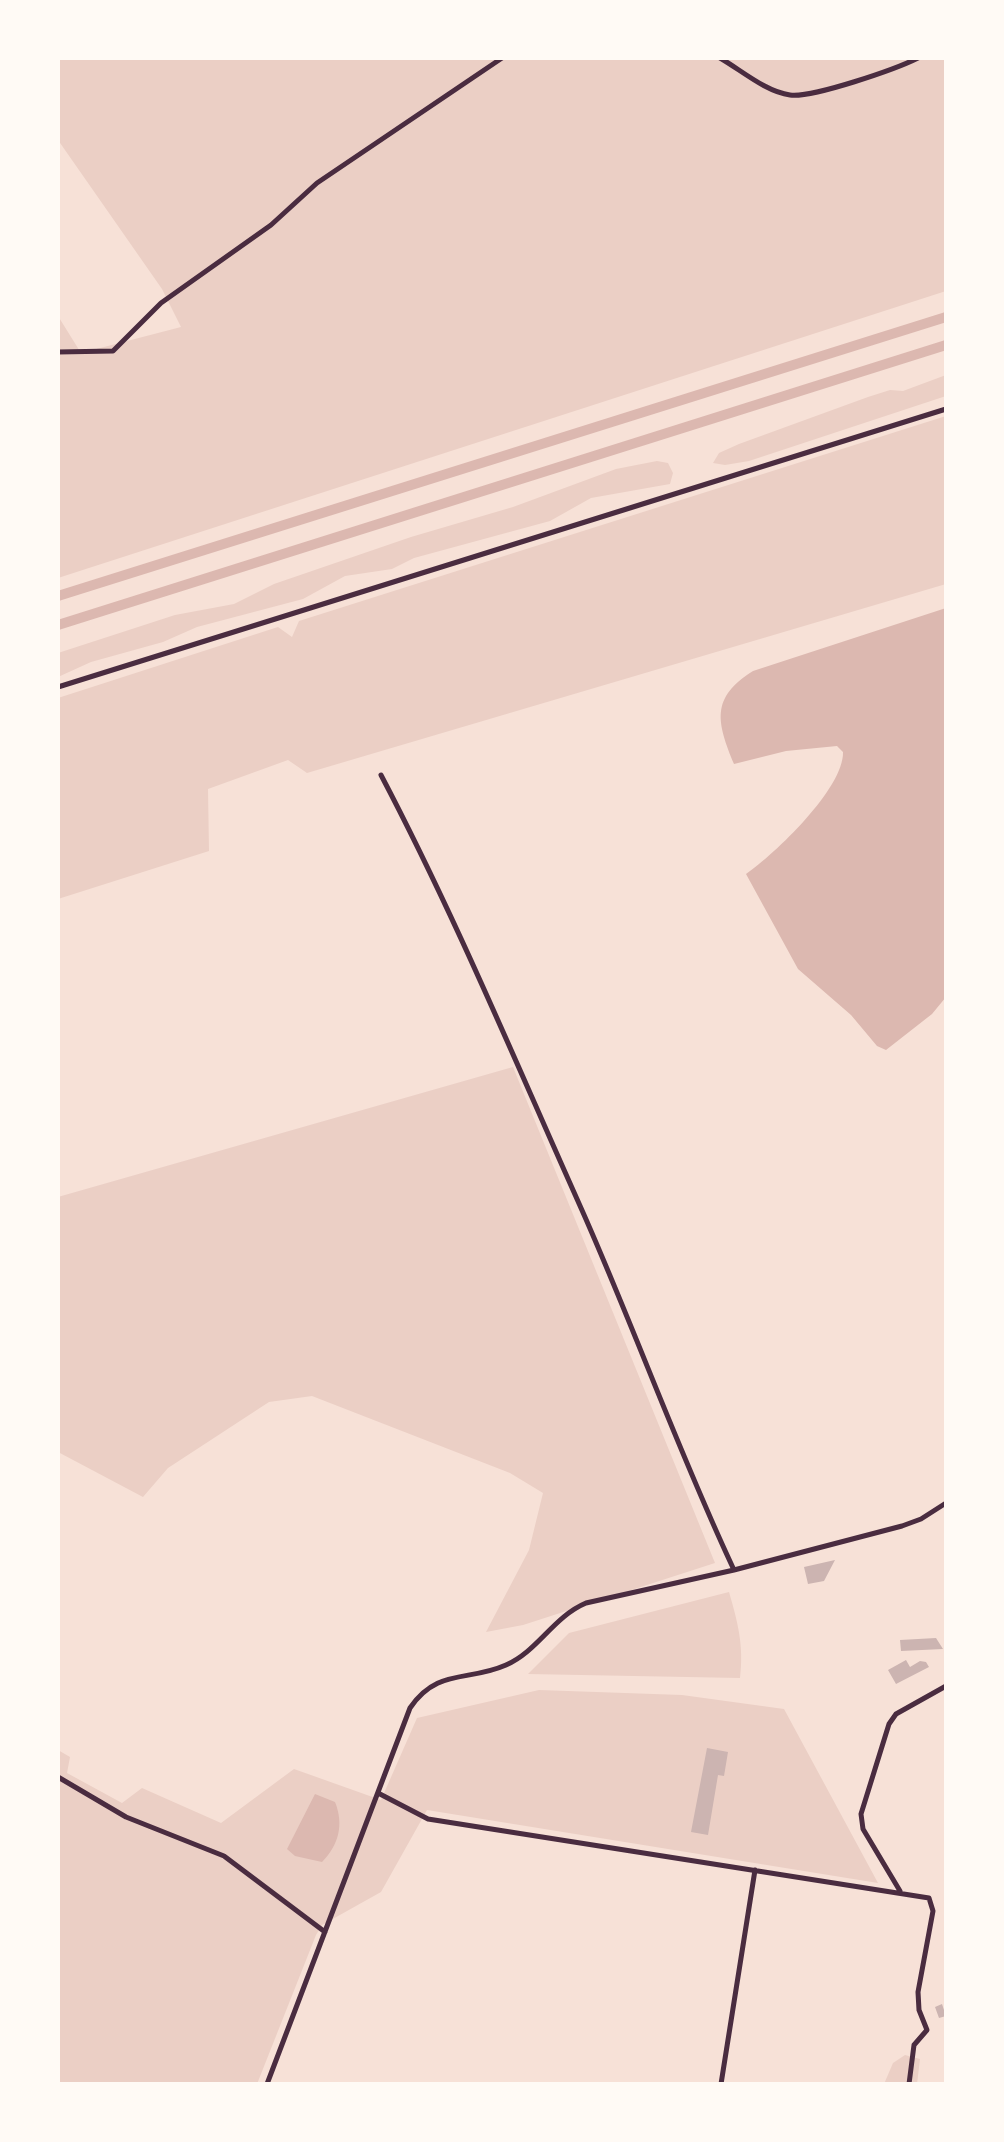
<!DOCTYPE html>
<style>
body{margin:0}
#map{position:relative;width:1004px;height:2142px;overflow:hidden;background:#f7e1d7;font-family:"Fira Sans Condensed",sans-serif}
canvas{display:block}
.frame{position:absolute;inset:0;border:60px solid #fffaf5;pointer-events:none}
</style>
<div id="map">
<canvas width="1004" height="2142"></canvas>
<div class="frame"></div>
</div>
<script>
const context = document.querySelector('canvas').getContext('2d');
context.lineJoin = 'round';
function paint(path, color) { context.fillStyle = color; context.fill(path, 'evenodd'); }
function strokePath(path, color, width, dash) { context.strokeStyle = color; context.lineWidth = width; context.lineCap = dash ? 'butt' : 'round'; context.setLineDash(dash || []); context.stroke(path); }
const green = new Path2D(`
 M58,58H946V291L58,578V316L81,353L181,327L162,289L58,140Z
 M946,375V396L749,461L725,465L713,463L719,453L739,444L868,397L890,390L903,391Z
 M946,416V584L307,773L288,760L208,789L209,851L58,899V698L278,627L292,637L299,621Z
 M657,461L668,463L673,473L670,484L591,498L550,521L414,558L392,569L345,576L303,599L197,627L163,642L91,662L58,677V653L175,615L234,604L274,584L411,537L513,507L616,469Z
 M513,1067L715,1563L523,1625L486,1632L529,1550L543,1493L510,1473L312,1396L269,1402L168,1468L143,1497L58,1452V1197Z
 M729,1592C738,1623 744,1646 740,1678L528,1674L569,1633Z
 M539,1690L682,1695L784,1709L878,1883L427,1810L381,1892L322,1925L316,1935L257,2084H58V1750L70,1757L67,1773L122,1803L142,1788L221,1823L294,1769L381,1800L417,1718Z
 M905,2055L920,2059L917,2084H884L893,2063Z`);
const water = new Path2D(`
 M946,608V997L932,1014L886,1050L877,1046L851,1015L798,969L746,874C775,854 844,788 843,752L837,746L786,751L734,764C717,722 710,698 753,671Z
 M315,1794L335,1802C344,1824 339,1845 322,1862L295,1856L287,1849Z`);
const canal = new Path2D(`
 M58,596L946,317
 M58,625L946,345`);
const building = new Path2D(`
 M835,1560L824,1581L808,1584L804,1567Z
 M936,1638L943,1649L901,1651L900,1640Z
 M906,1660L910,1667L920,1661L926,1662L929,1667L896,1684L888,1670Z
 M707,1748L728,1752L724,1776L718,1775L708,1835L691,1832Z
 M942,2004L946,2016L939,2018L935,2007Z`);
const minor = new Path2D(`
 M720,58C741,70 766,92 790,95C813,98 896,69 918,58
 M58,352L113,351L161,303L271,225L317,183L502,58
 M58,687L946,409
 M381,775C455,916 516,1063 581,1208C634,1327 678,1451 734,1570
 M58,1777L126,1817L224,1856L325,1932
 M378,1793L428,1819L929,1898L933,1911L918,1992L919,2010L927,2030L914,2045L909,2084
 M900,1891L863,1829L861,1814L889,1724L896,1714L946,1686
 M267,2084L410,1708C437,1668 468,1682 506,1665C538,1651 553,1617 586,1603L734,1570L902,1526L921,1519L946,1503
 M721,2084L755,1870`);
paint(green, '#ebcfc5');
paint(water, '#dcb8b0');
strokePath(canal, '#dcb8b0', 10);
paint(building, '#ccb4b1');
strokePath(minor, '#4a2c40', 5);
</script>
